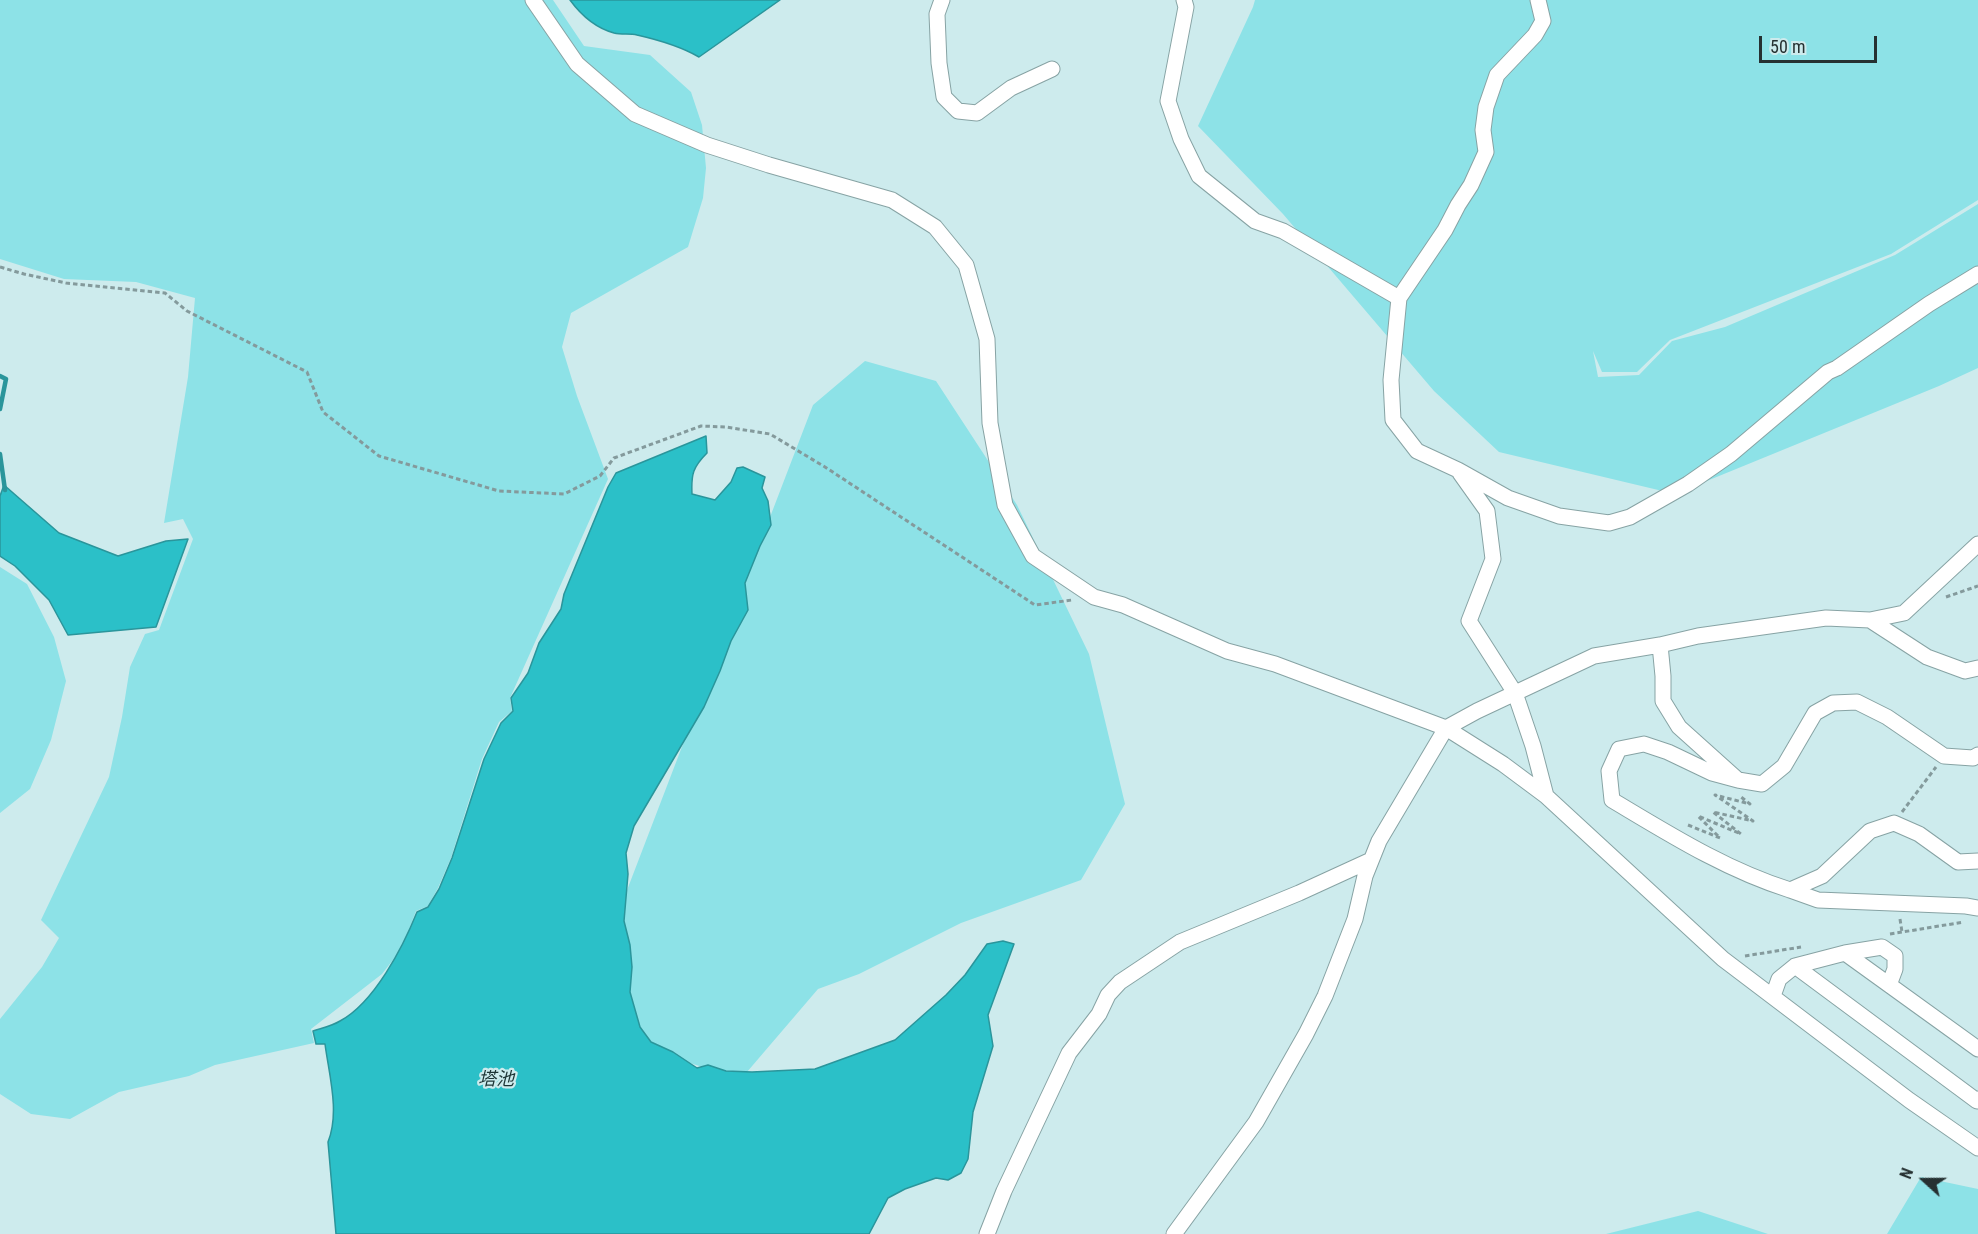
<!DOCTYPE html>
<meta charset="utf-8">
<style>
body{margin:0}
#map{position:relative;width:1978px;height:1234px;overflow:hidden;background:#cdebed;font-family:"Roboto Condensed",sans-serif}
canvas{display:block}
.north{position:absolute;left:1894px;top:1150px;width:60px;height:60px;-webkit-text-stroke:4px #cdebed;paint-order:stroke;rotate:291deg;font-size:16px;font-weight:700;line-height:24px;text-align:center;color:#263132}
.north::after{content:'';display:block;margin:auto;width:21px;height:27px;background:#263132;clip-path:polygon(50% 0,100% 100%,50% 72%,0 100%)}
.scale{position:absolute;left:1759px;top:36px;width:118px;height:27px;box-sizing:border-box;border:3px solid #263132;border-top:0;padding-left:8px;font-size:18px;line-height:21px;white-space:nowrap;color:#263132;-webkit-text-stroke:4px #cdebed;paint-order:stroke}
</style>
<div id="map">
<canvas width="1978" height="1234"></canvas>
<div class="north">N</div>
<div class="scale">50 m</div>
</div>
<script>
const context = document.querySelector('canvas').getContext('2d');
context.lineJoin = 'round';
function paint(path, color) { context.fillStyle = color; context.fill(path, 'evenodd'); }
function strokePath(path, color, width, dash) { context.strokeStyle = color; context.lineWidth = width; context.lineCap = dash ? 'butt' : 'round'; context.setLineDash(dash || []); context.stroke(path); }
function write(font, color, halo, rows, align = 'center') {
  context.font = font + ' "Roboto Condensed","Noto Sans JP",sans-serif'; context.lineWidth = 4.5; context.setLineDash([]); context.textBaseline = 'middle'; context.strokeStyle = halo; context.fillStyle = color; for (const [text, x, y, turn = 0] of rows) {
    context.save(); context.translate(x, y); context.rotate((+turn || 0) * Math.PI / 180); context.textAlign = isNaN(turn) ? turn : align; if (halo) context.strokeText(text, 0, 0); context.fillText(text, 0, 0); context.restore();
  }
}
const green = new Path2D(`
 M0,0H553L584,46L650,55L691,92L702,125L706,168L703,198L688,247L571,313L562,347L577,396L608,479L510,698L512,711L499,722L482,759L451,858L438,888L428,906L416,911L407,935L396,956L382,974L311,1029L314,1043L215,1065L189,1076L119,1092L70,1119L31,1114L0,1094V1019L42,967L59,938L41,920L109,777L122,717L130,667L145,634L159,630L193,539L183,519L164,523L188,377L195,298L136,282L64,279L0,259Z
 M1255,0H1978V200L1891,254L1670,340L1637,372H1602L1593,351L1598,377L1639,375L1672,341L1725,327L1895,255L1978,204V368L1939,386L1675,494L1499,452L1434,391L1283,214L1198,126L1253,7Z
 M865,361L936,381L1017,505L1089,654L1125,804L1081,880L961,923L859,974L818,989L741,1079L645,1049L610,981L624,898L813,405Z
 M0,567L27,584L54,637L66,681L51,740L30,789L0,813Z
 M1921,1177L1978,1189V1234H1887Z
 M1698,1211L1768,1234H1606Z`);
const water = new Path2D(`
 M570,0H780L699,57C680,46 659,40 637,35C630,33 622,35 614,33C596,28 581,15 570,0Z
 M706,436L707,453C693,467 691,474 692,494L715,500L731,482L737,468L743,467L765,477L762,488L768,501L771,525L760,546L745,583L748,610L731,641L720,671L704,707L634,826L626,853L628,874L624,921L630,945L632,967L630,992L640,1027L651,1042L673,1052L697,1068L708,1065L726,1071L752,1072L815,1069L895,1040L946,995L965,975L987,944L1003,941L1014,944L988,1015L993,1046L973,1112L968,1159L961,1173L948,1180L936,1178L905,1189L888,1198L869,1234H336L328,1142C340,1112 329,1075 325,1044H316L313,1031C322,1028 332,1026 340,1021C374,1003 403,947 417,912L428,907L439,889L452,858L484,759L501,723L513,711L511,698L528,673L539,643L561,609L564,594L608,487L616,473Z
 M4,485L59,533L118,556L166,541L188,539L156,627L68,635L49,600L15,566L0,556V496Z`);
const stream = new Path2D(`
 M0,376L6,379L0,409
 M0,454L5,490`);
const path = new Path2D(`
 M0,267L24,274L66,283L165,293L187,311L307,372L323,412L379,456L499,491L564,494L600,476L614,458L701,426L726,427L770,434L825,467L1035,605L1072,600
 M1946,597L1978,586
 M1902,812L1936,767
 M1688,825L1720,838L1698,816L1741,834L1713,812L1753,821L1715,795L1750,804L1741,797
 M1900,919L1902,932
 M1890,934L1964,922
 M1745,956L1801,947`);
const minor = new Path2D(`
 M533,0L577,64L635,114L707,145L769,165L892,200L935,227L966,265L987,339L990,423L1005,505L1033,556L1094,597L1123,605L1227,651L1275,664L1446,728L1503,764L1546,796L1723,959L1909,1100L1978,1148
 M942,0L937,14L939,63L944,97L958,111L977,113L1011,88L1052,69
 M1184,0L1186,7L1168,101L1181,139L1199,176L1255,221L1283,231L1399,298
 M1538,0L1543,21L1535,35L1497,75L1486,107L1483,130L1486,152L1471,185L1458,205L1445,230L1399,298L1391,380L1393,420L1417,451L1458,470L1508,498L1559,516L1609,523L1630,517L1688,484L1731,454L1828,372L1837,368L1929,304L1978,274
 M1460,473L1487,511L1493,559L1469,621L1515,693L1533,746L1546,796
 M1870,620L1927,657L1965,671L1978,668
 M1660,645L1663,676V701L1679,727L1738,780L1762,784L1784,766L1815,713L1833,703L1857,702L1887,717L1944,756L1973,758L1978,755
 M1738,780L1712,773L1668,752L1644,744L1619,749L1609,771L1612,800C1669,834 1726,870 1790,890L1822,876L1870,831L1894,823L1919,834L1958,862L1978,861
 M1790,890L1818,900L1966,906L1978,908
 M1845,953L1882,947L1895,956V969L1889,985
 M1795,966L1977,1101L1978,1099
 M1773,996L1779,979L1795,966L1845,953L1978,1049
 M987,1234L1004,1191L1069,1053L1099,1014L1108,995L1120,982L1180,942L1299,893L1371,860
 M1174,1234L1256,1122L1306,1034L1325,996L1355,919L1365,876L1379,841L1446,728L1477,711L1594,656L1660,645L1698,636L1826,618L1870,620L1904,613L1978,544`);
const waterNames = [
 ["塔池",496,1080]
];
paint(green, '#8de2e7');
paint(water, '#2bc0c8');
strokePath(water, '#2a959b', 1.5);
strokePath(stream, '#2a959b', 4.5);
strokePath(minor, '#87a3a4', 17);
strokePath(path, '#849a9c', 3, [4.5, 3]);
strokePath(minor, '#fff', 15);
write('italic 18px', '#1d3435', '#cdebed', waterNames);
</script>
